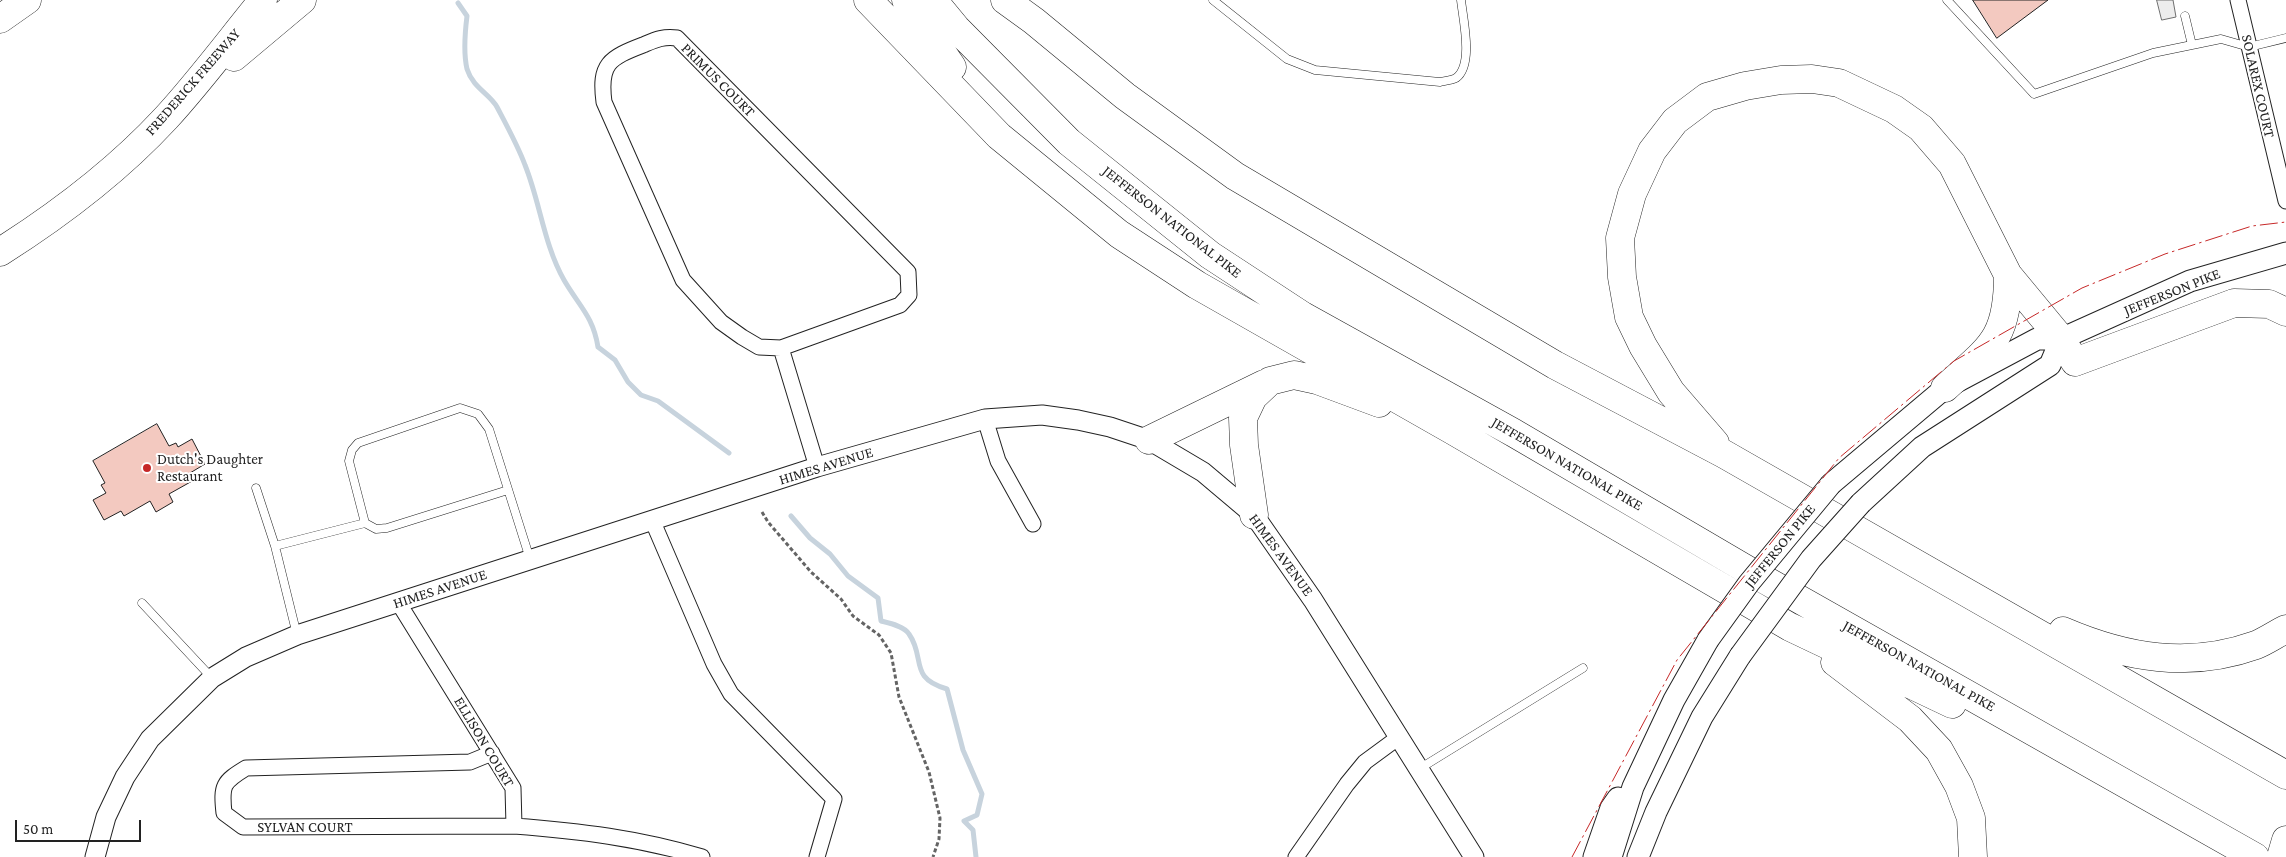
<!DOCTYPE html>
<style>
body{margin:0}
#map{position:relative;width:2286px;height:857px;overflow:hidden;background:#fff;font-family:"Crimson Pro",serif}
canvas{display:block}
.scale{position:absolute;left:15px;top:820px;width:126px;height:22px;box-sizing:border-box;border:2px solid #222;border-top:0;padding-left:6px;font-size:15px;line-height:18px;white-space:nowrap;color:#222;-webkit-text-stroke:4px #fff;paint-order:stroke}
</style>
<div id="map">
<canvas width="2286" height="857"></canvas>
<div class="scale">50 m</div>
</div>
<script>
const context = document.querySelector('canvas').getContext('2d');
context.lineJoin = 'round';
function paint(path, color) { context.fillStyle = color; context.fill(path, 'evenodd'); }
function strokePath(path, color, width, dash) { context.strokeStyle = color; context.lineWidth = width; context.lineCap = dash ? 'butt' : 'round'; context.setLineDash(dash || []); context.stroke(path); }
function write(font, color, halo, rows, align = 'center') {
  context.font = font + ' "Crimson Pro",serif'; context.lineWidth = 4; context.setLineDash([]); context.textBaseline = 'middle'; context.strokeStyle = halo; context.fillStyle = color; for (const [text, x, y, turn = 0] of rows) {
    context.save(); context.translate(x, y); context.rotate((+turn || 0) * Math.PI / 180); context.textAlign = isNaN(turn) ? turn : align; if (halo) context.strokeText(text, 0, 0); context.fillText(text, 0, 0); context.restore();
  }
}
const parking = new Path2D(`
 M2157,0H2173L2176,17L2162,20Z`);
const stream = new Path2D(`
 M458,3L467,16C465,32 463,52 467,69C473,88 490,94 497,107C507,126 518,146 525,165C540,202 544,245 564,280C579,306 593,316 598,347L615,360L628,382L641,395L658,401L729,453
 M791,516L810,538L830,554L848,576L878,598L881,621C889,623 904,626 909,634C926,658 908,678 947,689L963,750L982,794L977,815L964,821L973,830L976,857`);
const building = new Path2D(`
 M1973,0H2048L1997,38Z
 M157,424L169,446L176,443L178,447L192,439L205,464L190,473L194,480L169,494L173,502L156,512L150,501L124,516L121,511L104,520L93,500L106,493L101,485L105,483L93,461Z`);
const path = new Path2D(`
 M762,512L768,522L811,572L841,599L853,616L879,635L891,653L899,697L929,772L940,818L939,839L933,857`);
const service = new Path2D(`
 M1213,0L1287,59L1315,70L1440,82C1445,81 1452,80 1456,78C1474,65 1463,19 1461,0
 M1947,0L2034,94L2153,53L2221,39L2249,47L2286,38
 M2185,16L2192,45
 M256,488L275,546L297,635
 M365,523L376,529L387,528L508,490
 M275,546L365,523L349,461L352,450L358,443L460,408L478,414L489,429L530,559
 M142,603L212,678
 M1419,769L1583,668`);
const minor = new Path2D(`
 M2238,0L2286,201
 M781,348L900,305L909,295L908,272L677,38C663,36 655,40 643,45C609,58 599,64 604,102L683,280L721,322L742,337L759,347L781,348L817,467
 M985,419L998,461L1033,524
 M653,522L714,664L731,694L834,799L817,857
 M398,602L513,788L514,826C580,831 638,838 702,857
 M492,753L470,762L246,768C223,782 221,785 224,813L243,827L514,826
 M1296,857L1347,784L1365,762L1399,737`);
const tertiary = new Path2D(`
 M95,857L106,817L125,777L150,739L212,678L246,657L297,635L817,467L985,419L1042,415L1078,420L1110,427L1149,440L1203,472L1254,515L1313,600L1474,857`);
const secondary = new Path2D(`
 M1831,484L1945,388L2037,339H2061L2190,281L2286,253
 M1861,503L1922,447L2050,365L2061,339
 M1594,857L1611,808L1618,798
 M1611,857L1633,787L1674,700L1708,640
 M1638,857L1656,812L1702,717L1740,656`);
const motorway = new Path2D(`
 M868,0L999,136L1119,234L1197,285L1452,430L1790,627L1952,704
 M906,0L952,67
 M933,0L956,28L1069,142L1210,255L1303,316L1514,433L1751,572L2255,857
 M1005,0L1034,21L1125,96L1235,176L1555,365L1724,454L2286,775
 M0,19L27,0
 M234,57L302,0
 M0,252C60,214 117,171 166,118C200,81 231,39 263,0
 M1945,388C1990,347 2008,340 2008,275
 M1149,440L1264,384
 M1715,443L1671,392L1643,346L1629,317L1622,277L1620,238L1632,194L1652,151L1675,121L1707,97L1745,86L1781,80L1812,79L1839,83L1894,109L1921,128L1952,164L2008,275L2061,339L2075,362L2234,303L2269,304L2286,312
 M1254,515L1244,445L1243,418L1253,397L1270,381L1294,375L1317,380L1379,403
 M2063,631C2126,658 2189,669 2256,645C2266,641 2276,634 2286,629
 M1835,662L1910,719L1939,750L1959,786L1971,818L1973,857
 M2281,857L2286,840`);
const secondaryBridge = new Path2D(`
 M1708,640L1749,583L1831,484
 M1740,656L1811,559L1861,503`);
const power = new Path2D(`
 M1572,857L1677,660L1839,458L1954,361L2082,288L2165,254L2252,226L2286,222`);
const markers = [
 [147,468,5,"#c62828"]
];
const streetNames = [
 ["PRIMUS COURT",718,80,45],
 ["FREDERICK FREEWAY",193,82,-49],
 ["SOLAREX COURT",2258,86,77],
 ["JEFFERSON NATIONAL PIKE",1172,222,38],
 ["JEFFERSON PIKE",2172,292,-22],
 ["JEFFERSON NATIONAL PIKE",1567,464,30],
 ["HIMES AVENUE",826,466,-17],
 ["JEFFERSON PIKE",1780,546,-51],
 ["HIMES AVENUE",1281,555,54],
 ["HIMES AVENUE",440,589,-18],
 ["JEFFERSON NATIONAL PIKE",1919,666,29],
 ["ELLISON COURT",484,742,59],
 ["SYLVAN COURT",305,827]
];
const poiNames = [
 ["Dutch's Daughter",157,459],
 ["Restaurant",157,476]
];
paint(parking, '#ededed');
strokePath(parking, '#6f6f6f', 1);
strokePath(stream, '#c7d3dd', 5);
paint(building, '#f3c9c0');
strokePath(building, '#222', 1);
strokePath(service, '#222', 9);
strokePath(minor, '#222', 17);
strokePath(tertiary, '#222', 21);
strokePath(secondary, '#222', 23);
strokePath(motorway, '#222', 29);
strokePath(path, '#646464', 3, [4, 2.5]);
strokePath(service, '#fff', 8);
strokePath(minor, '#fff', 15);
strokePath(tertiary, '#fff', 19);
strokePath(secondary, '#fff', 21);
strokePath(motorway, '#fff', 28);
strokePath(secondaryBridge, '#222', 23, []);
strokePath(secondaryBridge, '#fff', 21);
strokePath(power, '#c62828', 1, [18, 4, 2.5, 4]);
for (const [x, y, r, color] of markers) { const dot = new Path2D(); dot.arc(x, y, r, 0, 2 * Math.PI); context.fillStyle = color; context.fill(dot); strokePath(dot, '#fff', 2); }
write('15px', '#222', '#fff', streetNames);
write('15px', '#222', '#fff', poiNames, 'left');
</script>
